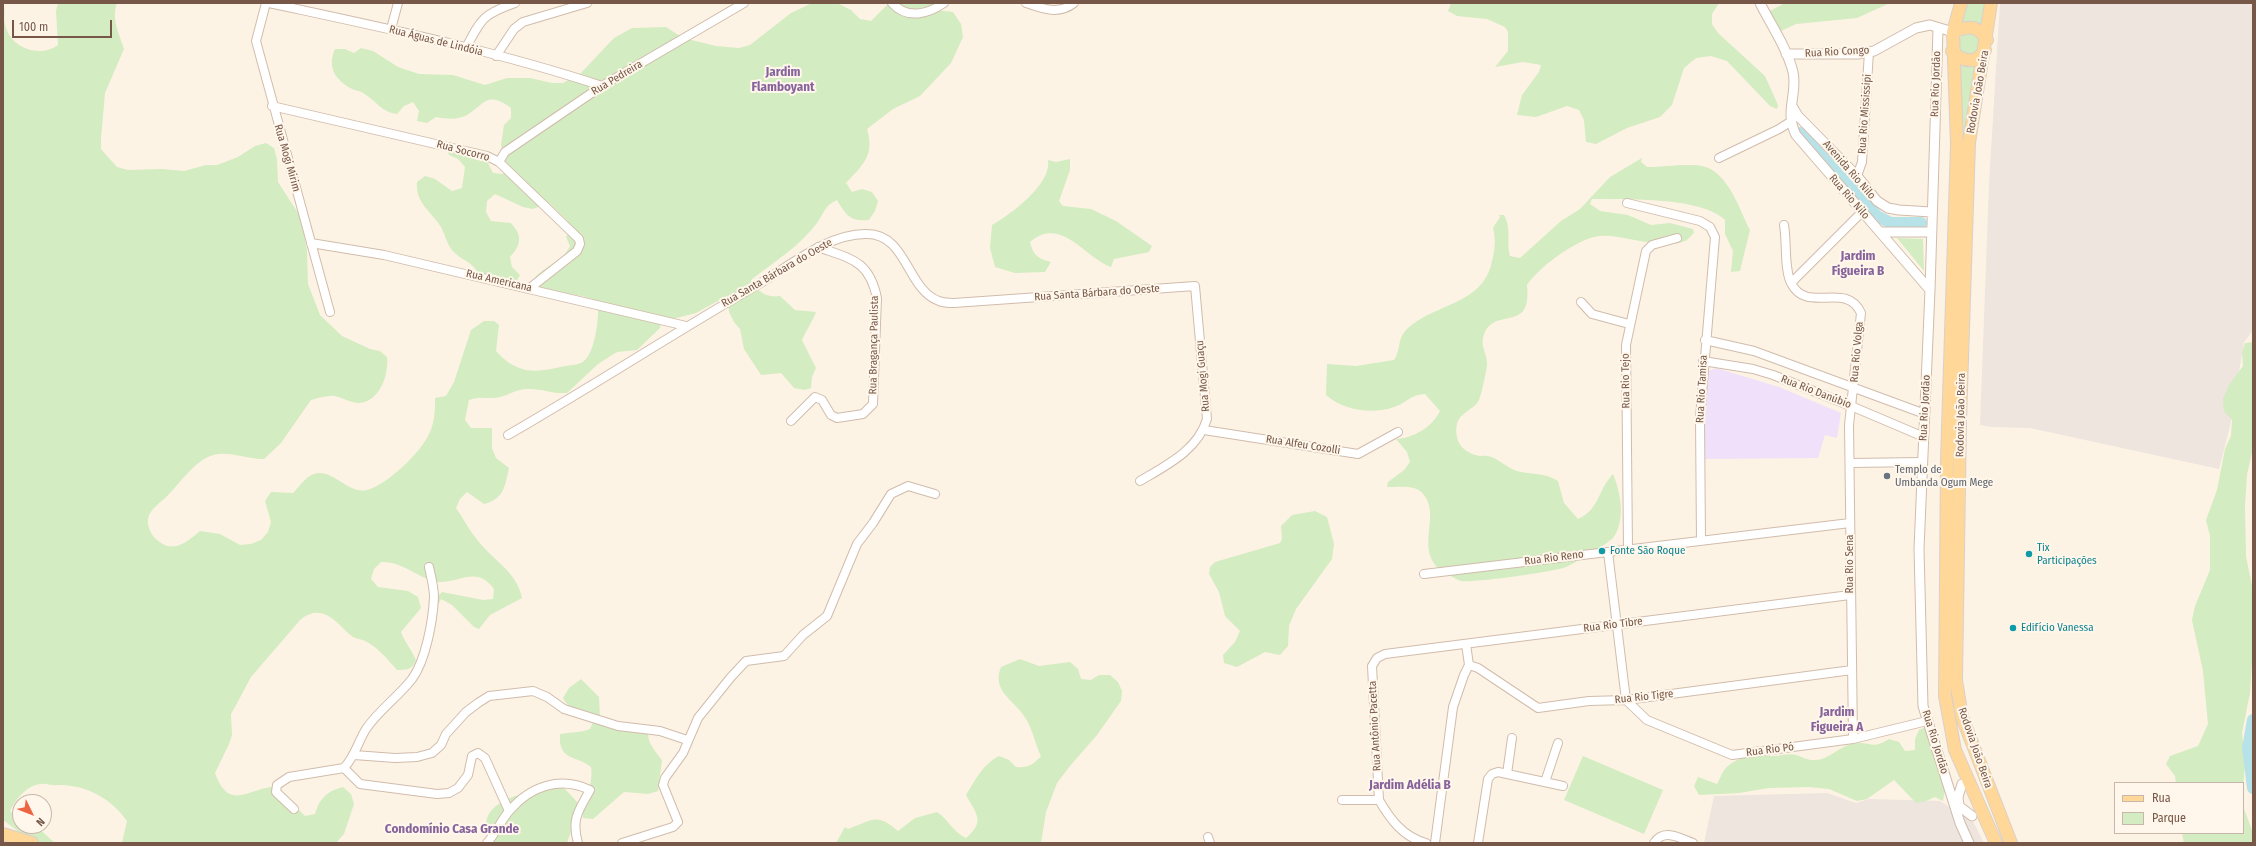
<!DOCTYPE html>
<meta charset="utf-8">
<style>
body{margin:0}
#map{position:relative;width:2256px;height:846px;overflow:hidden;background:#fdf3e4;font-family:"Fira Sans Condensed",sans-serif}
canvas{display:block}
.frame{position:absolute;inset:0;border:4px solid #775848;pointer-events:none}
.legend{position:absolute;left:2114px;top:782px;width:130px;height:52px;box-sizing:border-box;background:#fff7eb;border:1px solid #c9b7aa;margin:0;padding:5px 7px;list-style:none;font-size:12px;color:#775848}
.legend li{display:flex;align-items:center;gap:8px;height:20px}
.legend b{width:20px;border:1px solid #c9b7aa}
.north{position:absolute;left:12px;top:794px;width:40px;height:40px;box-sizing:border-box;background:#fff7eb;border:1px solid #c9b7aa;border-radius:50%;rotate:133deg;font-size:11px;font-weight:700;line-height:16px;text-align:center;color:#775848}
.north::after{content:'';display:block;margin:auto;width:14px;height:18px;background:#ed6643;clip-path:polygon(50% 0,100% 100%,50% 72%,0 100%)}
.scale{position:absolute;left:12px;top:20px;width:100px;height:18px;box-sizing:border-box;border:2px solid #775848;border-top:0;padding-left:5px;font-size:12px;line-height:14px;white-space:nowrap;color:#775848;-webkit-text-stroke:3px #fff7eb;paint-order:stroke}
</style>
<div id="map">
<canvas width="2256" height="846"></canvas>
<div class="frame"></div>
<ul class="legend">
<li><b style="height:5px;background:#ffd799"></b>Rua</li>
<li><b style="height:11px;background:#d3ecc1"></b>Parque</li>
</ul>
<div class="north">N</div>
<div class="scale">100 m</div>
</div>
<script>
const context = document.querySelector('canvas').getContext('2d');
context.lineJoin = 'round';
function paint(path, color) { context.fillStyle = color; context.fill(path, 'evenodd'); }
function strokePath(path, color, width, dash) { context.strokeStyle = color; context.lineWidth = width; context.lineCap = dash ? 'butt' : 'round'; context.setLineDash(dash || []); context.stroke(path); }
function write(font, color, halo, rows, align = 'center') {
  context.font = font + ' "Fira Sans Condensed",sans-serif'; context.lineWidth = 4; context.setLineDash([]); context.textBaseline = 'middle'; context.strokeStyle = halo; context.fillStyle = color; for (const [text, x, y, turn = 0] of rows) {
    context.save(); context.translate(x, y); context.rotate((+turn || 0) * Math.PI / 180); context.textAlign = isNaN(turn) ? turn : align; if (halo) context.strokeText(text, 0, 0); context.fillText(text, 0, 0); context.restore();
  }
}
const industrial = new Path2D(`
 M2000,3H2253V330L2244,342L2230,426L2219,469L2030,428L1992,427L1980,425L1989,184Z
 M1827,793L1856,803L1869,799L1940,801L1974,823L1984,843H1704L1714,796Z`);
const education = new Path2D(`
 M1716,368L1779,387L1841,413L1837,438L1825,435L1818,458L1705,459L1702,415L1704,384L1709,371Z`);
const green = new Path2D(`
 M3,3C6,8 3,17 5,24C9,47 39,59 58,45L56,11L58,3H117C111,19 119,33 124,49L105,93L101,138V149L117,167L128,170L162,169L184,171L206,165H217L238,157L255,146L266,143L274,148L277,159L278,182L300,216L303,227L307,251L308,284L320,315L342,336L370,349L380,351L387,357C389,374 380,402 359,403C351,403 343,398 335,396C328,395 319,398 311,400L281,443L264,459C250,459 230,452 218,454C197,457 183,480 169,494C162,502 150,508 148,519C147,524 150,532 153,536C170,555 184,545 200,531L220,534L240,545L251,544L261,540L268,532L271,522L265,501L271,492L293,493C298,488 302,482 308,477C329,462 346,495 367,490C387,485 421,452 429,434C435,422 435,410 435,398L446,396L454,382L471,330L484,321H494L499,325L496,351C517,375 537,373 565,366C572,365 580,365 585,360C596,349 599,316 598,301C580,293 558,294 539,289L533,280C544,265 562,263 570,246L566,237L570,231L567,220L549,203L533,209L523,207L495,194L487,201L486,212L491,221L511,223C523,236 521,245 510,257L512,267L520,275L515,284L478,273C472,262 464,261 456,254C447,247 446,236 441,227C431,211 415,203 417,182L425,176L435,179L452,191L462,188L465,167L458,159L449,155L446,145L466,149L476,148L484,155L493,173L503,174L506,165L501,145L504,125L511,118V108C487,91 486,103 467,115C458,120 446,119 436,117L427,123L417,121L419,111L413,102L404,106L397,114C382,112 378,103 366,95C362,91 357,91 352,89C335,80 327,67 335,49H345L354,53L361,48L373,51L398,67L419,74L453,75L485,85L507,78H530L552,83H563L581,73L614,38L632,28L666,27L683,38L716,46L739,48L750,45L791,13L810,4L837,3L851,10L860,19L871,21L889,3H934L932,6L935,10L953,12L961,24L963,37L951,63L920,96L893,109L867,129C875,155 863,165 846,183L852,192L862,189L872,192L878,201L875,211L869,220C850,222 846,215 837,200C824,206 825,212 817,223C800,246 774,262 751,280C758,292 766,298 780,296L795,310L816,312C812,323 806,330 802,340L816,368L812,377L811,388L805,390L794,388L781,373L761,375L744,349L740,329L734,322L729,312L727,296L696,313L661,322L660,328L637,350L617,352L598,364L567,393C551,394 541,388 527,389C517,389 509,395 500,397C489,400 481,395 469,400L465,420L471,428H492V448L496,458L509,468C505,486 504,499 484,504L467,492L460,499L456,508C464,519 470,532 479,542C494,561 517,572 522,598L490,615L479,629L474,627L452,605L441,599L437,607L435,599L442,592L483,600L493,599L494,589C477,566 462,582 440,582C421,581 404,561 381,562L374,569L371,579L378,587L408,591L418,597L421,608L401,632C405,643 412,650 416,660C412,670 407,670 397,670C387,659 378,647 365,641C361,639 357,639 353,637C336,624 325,602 301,619L251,677L236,705L231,714L232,735L229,744L215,773C230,814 250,786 276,787L305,816L315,814C319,799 327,791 343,787L351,794L354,804L344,834L336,843H122L127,821C111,798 85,784 57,785C52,786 46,783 41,784C27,785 16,799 10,811L20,821V826L37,827L55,843H34L3,820Z
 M1451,3H1719L1712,14V24L1718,33L1765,76L1778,105L1777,109L1770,106L1727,61L1711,56L1696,58L1684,68L1672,105L1660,117L1627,128L1596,144L1586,142L1584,120L1579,110L1567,106L1536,117L1517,115L1522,95L1539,72L1541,65L1523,62L1495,67L1508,51V32L1505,27L1487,19L1457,16L1448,11Z
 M1785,3H1890L1857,18L1796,24L1781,31L1774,28L1768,12Z
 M1968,3H1987L1983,27L1971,21L1961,23Z
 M1958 44a11 11 0 1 1 22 0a11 11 0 1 1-22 0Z
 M1957,62L1971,67L1977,64L1962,143Z
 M1642,158L1641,162L1647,167C1662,167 1687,163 1702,166C1728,171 1739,209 1750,230L1740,271L1731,272L1733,251L1725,234V220C1700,196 1626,200 1592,199L1590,204L1600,211L1628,215L1651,225L1670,223L1693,229L1694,233C1691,235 1688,240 1685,241C1662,251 1624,234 1599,236C1578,238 1539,267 1527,285C1532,333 1498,307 1485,332C1479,344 1486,351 1487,362C1488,365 1481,396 1479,400C1474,410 1460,412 1457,424C1454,438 1460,451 1476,455C1480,457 1484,455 1488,456C1498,458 1507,468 1517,471C1532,475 1544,472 1558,481L1564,503L1578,519C1600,509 1597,491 1613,474C1621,493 1626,521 1613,538C1610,542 1572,565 1566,567C1553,572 1473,583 1461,581C1455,579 1442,571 1437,567C1417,546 1440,516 1424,495C1417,484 1399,487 1387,487L1388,482L1404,470L1410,462L1407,452L1396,439C1414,438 1432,427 1440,411L1425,394C1409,395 1407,403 1394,407C1373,415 1342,410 1326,395L1327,364L1356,366L1394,360C1401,350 1397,339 1406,330C1435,302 1483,306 1492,261C1495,249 1496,240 1493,228L1500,217L1499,215H1504C1512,230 1506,240 1510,256L1520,258L1561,221L1580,209L1610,177Z
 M1070,159V170L1059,201L1063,206L1091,209L1116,221L1152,246L1149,252L1114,259L1111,267C1085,258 1061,215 1030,242C1033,255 1038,259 1051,262L1045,272L1015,273L995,267L990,248L992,225C1011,214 1052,184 1048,160L1056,162Z
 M1897,238L1923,239L1924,271Z
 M2253,342V448L2247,475L2245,506L2246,556L2252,586V662L2250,693L2242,733L2245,763L2243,789V783H2176L2175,776L2166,764L2170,756L2198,746L2208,724L2203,671L2192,620L2195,606L2210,570V536L2206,520L2217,490L2225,449L2231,436L2232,420L2224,411L2223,399L2229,385L2243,366L2242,352L2245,343Z
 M1315,511L1327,517L1334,544L1332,559L1296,609L1289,626L1288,646L1280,655L1265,652L1237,667L1224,663L1223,655L1235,642L1240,631L1225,616L1219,592L1209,574L1210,567L1215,562L1280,543L1282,539L1281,526L1292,515Z
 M1020,659L1039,666L1070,662L1078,669L1081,679L1091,680L1099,675H1110L1118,682L1122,691L1121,701L1097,735L1070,766L1057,783L1046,812L1041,843H836L845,827L848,829C872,820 877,812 898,831L915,818L937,812C949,820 953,832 966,838C986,821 976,814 966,795C976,779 982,765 999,756L1009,760L1016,767C1028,768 1033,765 1041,756C1035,744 1033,730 1026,719C1015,700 991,692 1001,667Z
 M581,679L599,697L600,717C623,733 623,733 650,726C644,740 654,749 662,760L658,791L648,794L624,792L593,819L583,818C583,800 594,786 591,767C576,755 558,761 560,734C571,732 580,733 590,729L594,720L587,712C575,711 569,709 563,698L569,688Z
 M1928,726L1946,783L1943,801L1935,797L1926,801L1916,803L1894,780L1867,799L1857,801L1829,789L1809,787L1769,788L1739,793L1699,795L1694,786L1698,777L1717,784C1720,779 1723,769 1728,766C1742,754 1758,755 1774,756C1781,756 1789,753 1796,755C1803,757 1808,761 1816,760C1830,759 1838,747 1852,744C1869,740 1871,751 1889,739L1899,742L1905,751L1915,750V739L1919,730Z
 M1583,756L1663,790L1644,834L1564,800Z
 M556,786L565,789L580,805L567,843H493C490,837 485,831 486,823C489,796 536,791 556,786Z
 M2243,806L2253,833V843H2184L2182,833H2243Z`);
const river = new Path2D(`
 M1800,133L1877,216L1891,223H1921
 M2253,720L2248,748L2253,788`);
const minor = new Path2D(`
 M266,3L256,41L330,312
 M269,3C380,27 493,50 602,86
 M892,3C907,20 928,14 944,3
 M1026,3C1043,9 1059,15 1074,3
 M391,29L398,3
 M466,48C481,19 483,14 515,3
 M496,56L514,29L523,22L587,3
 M272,106L487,156L499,162L579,239L580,244L577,251L530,288
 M1719,158L1779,129L1790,122
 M499,162L505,152L602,86L744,3
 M1857,176L1862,162L1869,52
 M1627,203L1700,221L1710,227L1715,237L1700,418L1701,541
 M1784,225C1787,241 1784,269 1791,283C1807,315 1846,280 1861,313L1849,425L1853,739
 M311,243L384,255L686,326
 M1791,283L1861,213
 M1581,302L1592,314L1629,324
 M1705,340L1754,351L1925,414
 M1703,361L1753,369L1773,375L1851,406L1924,437
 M791,421L815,397L822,400L831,415L837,418L863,414L873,404L877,298C869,260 851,259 818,247
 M1204,430L1358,454L1398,432
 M508,435C593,386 674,333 759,284C791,265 829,233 867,234C907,234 907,290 939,301C944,303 950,303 954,303L1195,286L1207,419C1198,450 1167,465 1140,481
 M1850,463L1923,462
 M1628,549L1626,345L1646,251L1652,245L1677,238
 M1608,552L1626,700L1647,720L1732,755L1853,739L1927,721
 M1424,574L1850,523
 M1466,644L1469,665L1478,668L1538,708L1589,701L1626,700L1852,670
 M354,755L395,758L417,757L432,753L441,745L446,734L466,712L478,703L489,696L533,691L547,697L564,709L618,726L660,731L687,740
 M344,768L360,784L437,794L449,793L458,788L468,775L472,756L478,753L485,758L509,811
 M1507,774L1512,738
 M1545,782L1558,743
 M1342,800H1379
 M294,809L276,792L277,785L289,777L344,768C355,756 358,742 366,729C379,710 398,697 412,679C426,660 433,620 434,597C434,587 431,577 429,567
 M1208,837L1210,843
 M487,843C496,833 501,820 510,810C531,786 560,776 590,790C579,810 571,819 578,843
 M622,843L673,827L678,822L663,785L665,778L683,753L698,718L731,677L746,661L784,656L803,635L827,616L857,544L873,523L891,494L908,486L935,494
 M1426,843C1403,837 1390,819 1379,800L1372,666L1377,658L1385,654L1850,595
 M1435,843L1453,707L1464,675L1469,665
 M1478,843L1488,779L1492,774L1498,772L1563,786
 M1654,843C1664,828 1679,838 1693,843`);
const tertiary = new Path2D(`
 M1760,3C1771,25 1787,48 1793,72C1798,94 1784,111 1796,135L1930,290
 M1938,29L1930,290L1919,549L1923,706L1960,823L1969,843
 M1786,54H1858L1874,51L1916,28L1930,25L1953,32
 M1792,106L1798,116L1857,176L1877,201L1888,208L1899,210L1931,212
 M1881,232H1931
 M1962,784L1958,797L1959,806L1972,816`);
const primary = new Path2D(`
 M1961,3L1953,32L1957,144L1947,460L1945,696L1955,750L1996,843
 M1991,3L1969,143L1960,421L1956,680L1962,717L2011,843
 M1953,32C1968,26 1977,24 1987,40
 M1952,51C1963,63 1977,64 1985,50
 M3,834L32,843`);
const markers = [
 [1887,476,4,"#6b7280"],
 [1602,551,4,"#0f9aa8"],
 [2029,554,4,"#0f9aa8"],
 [2013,628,4,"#0f9aa8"]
];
const streetNames = [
 ["Rua Águas de Lindóia",436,41,14],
 ["Rua Rio Congo",1837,52,-3],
 ["Rua Pedreira",617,78,-31],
 ["Rua Rio Jordão",1936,84,-88],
 ["Rodovia João Beira",1978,92,-80],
 ["Rua Rio Mississipi",1865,114,-86],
 ["Rua Socorro",463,151,15],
 ["Rua Mogi Mirim",287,158,74],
 ["Avenida Rio Nilo",1849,170,49],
 ["Rua Rio Nilo",1849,197,49],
 ["Rua Santa Bárbara do Oeste",777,273,-30],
 ["Rua Americana",499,281,13],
 ["Rua Santa Bárbara do Oeste",1097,293,-4],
 ["Rua Bragança Paulista",874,345,-89],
 ["Rua Rio Volga",1857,352,-85],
 ["Rua Mogi Guaçu",1203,376,-95],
 ["Rua Rio Tejo",1626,381,-91],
 ["Rua Rio Tamisa",1702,389,-87],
 ["Rua Rio Danúbio",1816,392,21],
 ["Rua Rio Jordão",1925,408,-87],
 ["Rodovia João Beira",1961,415,-89],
 ["Rua Alfeu Cozolli",1303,445,9],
 ["Rua Rio Reno",1554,558,-7],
 ["Rua Rio Sena",1850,564,-90],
 ["Rua Rio Tibre",1613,625,-7],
 ["Rua Rio Tigre",1644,697,-6],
 ["Rua Antônio Pacetta",1375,726,-93],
 ["Rua Rio Jordão",1935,742,73],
 ["Rodovia João Beira",1975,748,71],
 ["Rua Rio Pó",1770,750,-7]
];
const worshipNames = [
 ["Templo de",1895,470],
 ["Umbanda Ogum Mege",1895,483]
];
const cultureNames = [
 ["Tix",2037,548],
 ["Participações",2037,561],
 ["Fonte São Roque",1610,551],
 ["Edifício Vanessa",2021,628]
];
const quarterNames = [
 ["Jardim",783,72],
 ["Flamboyant",783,87],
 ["Jardim",1858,256],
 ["Figueira B",1858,271],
 ["Jardim",1837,712],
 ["Figueira A",1837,727],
 ["Jardim Adélia B",1410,785],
 ["Condomínio Casa Grande",452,829]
];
paint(industrial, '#ede5de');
paint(education, '#f0e0fa');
paint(green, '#d3ecc1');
strokePath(river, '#b7e2e8', 12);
strokePath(minor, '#d1bcac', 10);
strokePath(tertiary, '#d1bcac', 11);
strokePath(primary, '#d9d0cc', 14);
strokePath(minor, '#fff', 8);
strokePath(tertiary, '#fff', 9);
strokePath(primary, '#ffd799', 12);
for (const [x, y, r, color] of markers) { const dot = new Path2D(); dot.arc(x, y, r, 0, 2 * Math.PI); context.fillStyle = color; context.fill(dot); strokePath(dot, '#fff7eb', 1.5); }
write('11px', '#775848', '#fff7eb', streetNames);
write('11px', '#5b616d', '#fff7eb', worshipNames, 'left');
write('11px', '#0d838f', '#fff7eb', cultureNames, 'left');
write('bold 13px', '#87639b', '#fff7eb', quarterNames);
</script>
